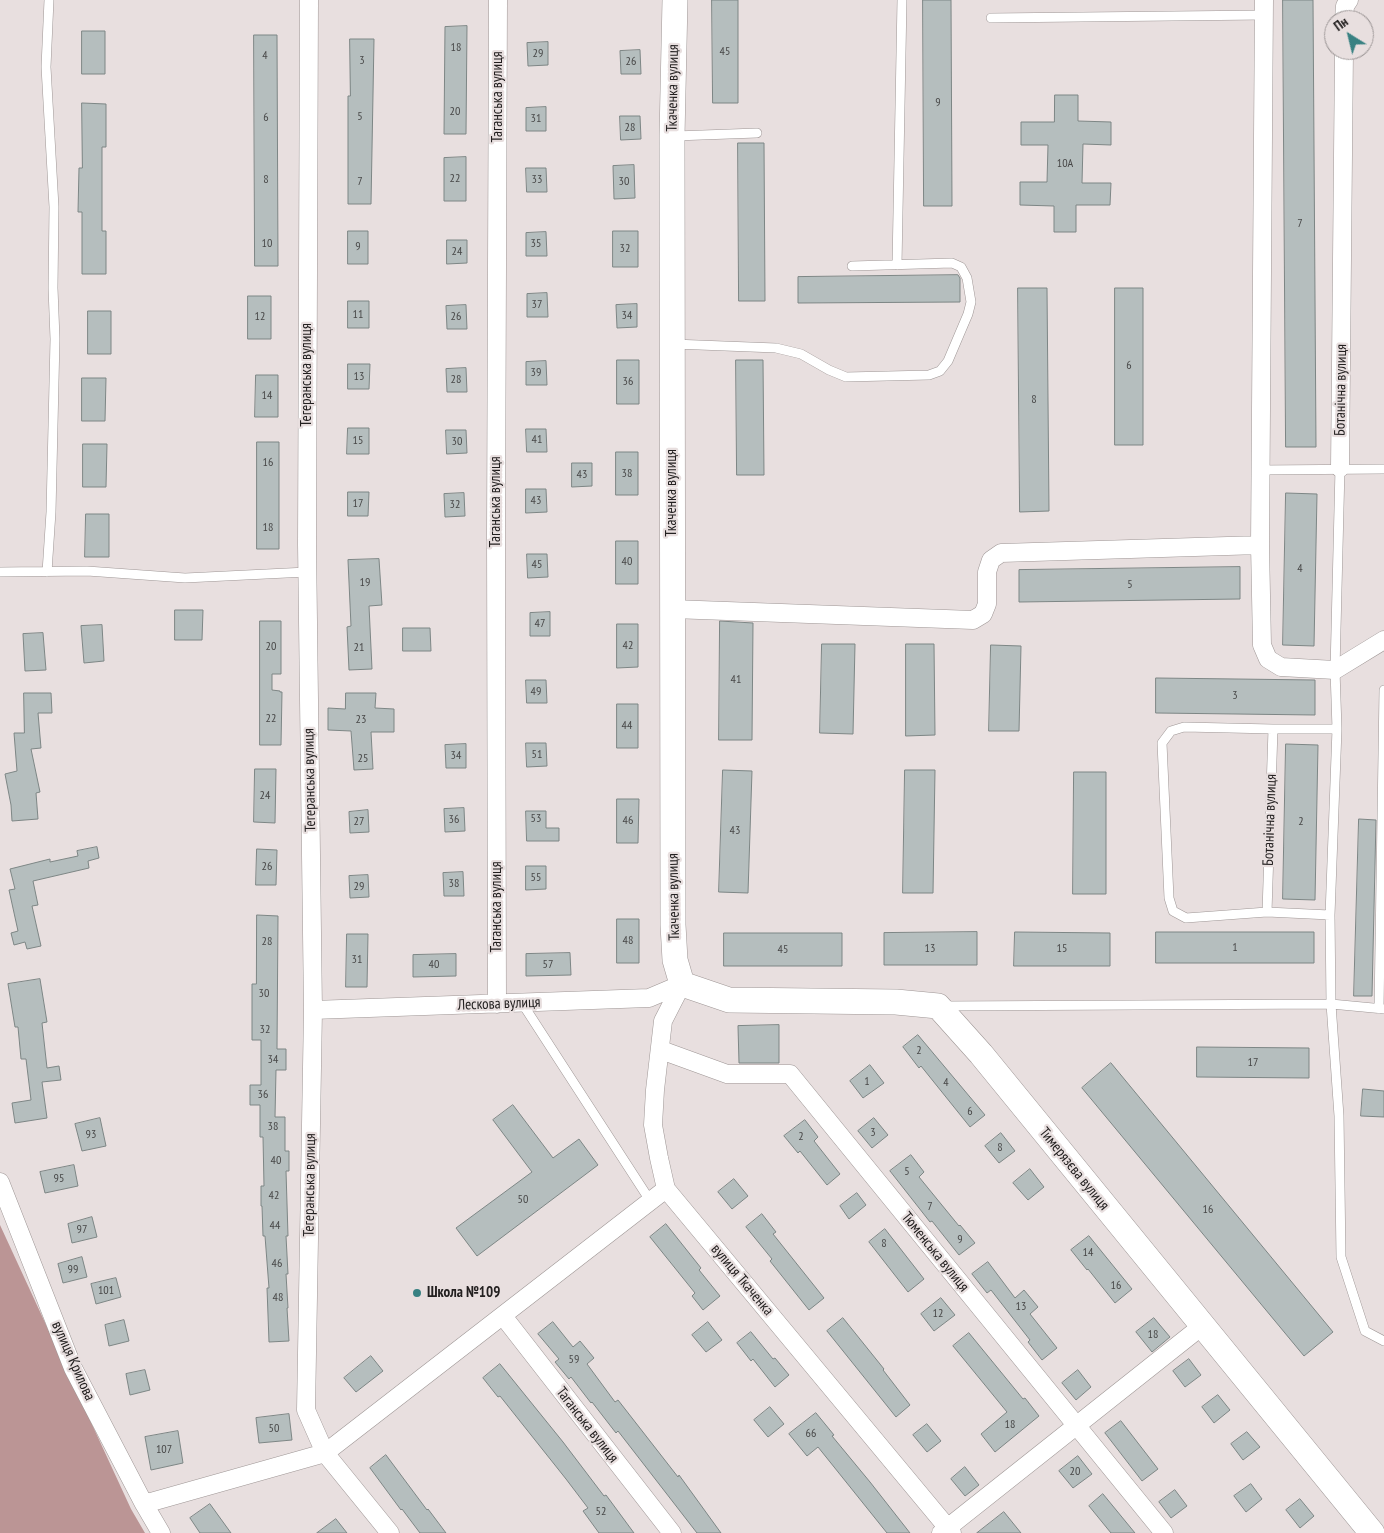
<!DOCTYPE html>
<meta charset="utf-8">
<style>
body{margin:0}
#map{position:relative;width:1384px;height:1533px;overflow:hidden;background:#e8dfdf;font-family:"PT Sans Narrow",sans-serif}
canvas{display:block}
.north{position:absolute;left:1324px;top:10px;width:50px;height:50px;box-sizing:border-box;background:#e8dfdf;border:1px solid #999393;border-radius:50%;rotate:324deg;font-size:14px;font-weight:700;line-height:20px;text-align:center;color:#232020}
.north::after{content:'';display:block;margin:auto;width:18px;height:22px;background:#388182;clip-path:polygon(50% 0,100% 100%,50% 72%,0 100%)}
</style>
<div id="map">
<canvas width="1384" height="1533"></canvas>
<div class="north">Пн</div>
</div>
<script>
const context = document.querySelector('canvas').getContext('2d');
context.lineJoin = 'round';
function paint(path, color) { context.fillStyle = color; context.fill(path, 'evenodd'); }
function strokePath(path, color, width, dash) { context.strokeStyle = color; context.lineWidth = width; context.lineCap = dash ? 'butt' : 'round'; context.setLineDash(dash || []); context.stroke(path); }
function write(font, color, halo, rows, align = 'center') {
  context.font = font + ' "PT Sans Narrow",sans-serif'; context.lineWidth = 4.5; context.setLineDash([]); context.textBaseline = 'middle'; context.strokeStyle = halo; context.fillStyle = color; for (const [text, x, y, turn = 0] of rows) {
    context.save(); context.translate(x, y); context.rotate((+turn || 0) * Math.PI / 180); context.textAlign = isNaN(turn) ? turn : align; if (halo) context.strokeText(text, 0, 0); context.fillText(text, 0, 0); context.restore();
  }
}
const forest = new Path2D(`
 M0,1225L131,1509L145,1533H0Z`);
const building = new Path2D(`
 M712,0H738V103H713Z
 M923,0H951L952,206H924Z
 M1283,0H1313L1316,447H1286Z
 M467,26L466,134H444L445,27Z
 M82,31H105V74H82Z
 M254,35H277L278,266H255Z
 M350,39H374L371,204H348V96H350Z
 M548,42V65L528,66L527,43Z
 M640,50L641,74H621L620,51Z
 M1055,95H1078V121L1111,122V145L1083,144L1082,183H1111L1110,205H1076V232H1054V206L1020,205V182H1047L1048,145H1021V122H1054Z
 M82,103L106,104V147H102V231H106V274H82V212H78L79,168H82Z
 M546,107V131H526V108Z
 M620,116H640L641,139L621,140Z
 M738,143H764L765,301H739Z
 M466,157V201H444V158Z
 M634,165L635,198L614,199L613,166Z
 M526,168H546L547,192H527Z
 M348,231H368V264H348Z
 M613,231H638V267H613Z
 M546,232L547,256H526V233Z
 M447,240H467V263L447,264Z
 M958,275L960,278V302L798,303V277Z
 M1018,288H1047L1049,511L1020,512Z
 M1115,288H1143V445H1115Z
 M547,293L548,317H527V294Z
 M248,296H271V339H248Z
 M348,301H369V328H348Z
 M637,304V327L617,328L616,305Z
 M466,305L467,329H447L446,306Z
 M88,311H111V354H88Z
 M617,360H639V404H617Z
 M736,360H763L764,475H737Z
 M546,361L547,385H526V362Z
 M348,364H370L369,389H348Z
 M466,368L467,392H447L446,369Z
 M256,375H278V417H255Z
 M82,378H106L105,421H82Z
 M348,428H369V454H347Z
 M526,429H546L547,452H527Z
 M446,430H466L467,453L447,454Z
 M257,442H279V549H257Z
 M83,444H107L106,487H83Z
 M616,452H638V495H616Z
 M572,463H592V486L572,487Z
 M526,489H546L547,512L526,513Z
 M348,492H369L368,516H348Z
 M464,493L465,516L445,517L444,494Z
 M1286,493L1317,494L1314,646L1283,645Z
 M86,514H109V557H85Z
 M616,541H638V584H616Z
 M527,554H547L548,577L528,578Z
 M379,559L382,605L369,606L372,669L349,670L347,627L351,626L348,560Z
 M1240,567V599L1019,602V570Z
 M175,610H203L202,640H175Z
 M550,612V636H530V613Z
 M260,621H281V674H272V690L280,691V692H282L281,745H260Z
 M720,621L753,623L752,740H719Z
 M617,624H638V667L617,668Z
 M102,625L104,661L84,663L81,626Z
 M403,628H430L431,651H403Z
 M43,633L46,670L25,671L23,634Z
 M822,644H855L853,734L820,733Z
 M906,644H934L935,735L906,736Z
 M991,645L1021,646L1019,731H989Z
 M1156,678L1315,680V715L1156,713Z
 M526,680H546L547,703H527Z
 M24,693H51L52,713H38L41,748L31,749L40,792L36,793L38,819L12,821L11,805L5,774L17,771L14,733H24Z
 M346,693H376L375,708L394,709V732H371L373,769L354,770L351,731L328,730V708L345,709Z
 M617,704H638V748H617Z
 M526,743H546L547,766L527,767Z
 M466,744V768H446L445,745Z
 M1286,744L1318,745L1315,900L1283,899Z
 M255,769H276L275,823L254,822Z
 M723,770L752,771L748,893L719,892Z
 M905,770H935L933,893H903Z
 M1074,772H1106V894H1073Z
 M617,799H639L638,843H617Z
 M464,808L465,831L445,832L444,809Z
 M368,810L369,832L350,833L349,812Z
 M526,811H546V828H559V841H527Z
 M1359,819L1376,820L1372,996H1354Z
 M97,847L99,858L88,861L89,868L33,881L38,905L32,906L41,946L27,949L25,942L14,945L11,933L18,931L9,890L15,889L10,869L50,859V862L78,856L77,851Z
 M257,849L277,850L276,885H256Z
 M526,866H546V889L526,890Z
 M463,872L464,896H444L443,873Z
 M368,875L369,897L350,898L349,876Z
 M257,915L278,916L277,1049H286V1070H276L275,1117H285V1151H289V1171H286L288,1236H286L288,1274H286L288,1308H287L289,1341L269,1342L267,1288H269L265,1236H263L262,1206H261V1186H264L263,1137H260V1105H250V1085H261V1040H252V984H256Z
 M617,919H639V963H617Z
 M977,932V965H884V933Z
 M1015,932L1110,933V966H1014Z
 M1156,932H1314V963H1156Z
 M724,933H842V966H724Z
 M347,934H368L367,987H346Z
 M570,953L571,975L526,976V954Z
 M456,954V976L413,977V955Z
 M40,979L47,1022L42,1023L47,1068L59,1066L61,1080L42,1082L47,1118L15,1123L12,1103L31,1100L26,1059H21L18,1027H15L8,984Z
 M779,1025V1063H739L738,1026Z
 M918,1035L985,1115L970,1127L921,1066L919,1068L903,1047Z
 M1197,1047L1309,1048V1078L1197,1077Z
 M1111,1063L1333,1332L1304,1356L1082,1088Z
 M870,1065L884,1083L863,1098L850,1081Z
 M1363,1089L1384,1091V1117L1361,1116Z
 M513,1105L553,1158L579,1139L598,1165L477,1256L456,1228L532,1172L493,1120Z
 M100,1118L106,1146L82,1151L75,1124Z
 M874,1118L888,1135L872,1148L858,1131Z
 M805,1120L818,1137L814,1141L840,1174L827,1185L800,1151L798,1153L784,1136Z
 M1001,1133L1015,1151L999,1163L985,1146Z
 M911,1155L924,1172L919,1177L959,1226L960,1225L975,1243L959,1255L932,1221L930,1222L890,1171Z
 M74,1165L78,1186L45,1193L40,1172Z
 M1030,1169L1044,1187L1028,1200L1013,1183Z
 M734,1179L748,1196L732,1209L718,1192Z
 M857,1193L866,1205L849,1219L840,1206Z
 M762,1214L776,1232L773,1234L824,1298L809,1310L770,1261L772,1259L746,1227Z
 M92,1217L97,1237L72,1243L68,1224Z
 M666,1224L701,1268L699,1270L720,1296L703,1310L692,1296L695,1293L650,1237Z
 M885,1229L924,1279L908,1292L869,1242Z
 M1089,1236L1132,1289L1115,1303L1088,1269L1087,1270L1071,1250Z
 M82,1257L87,1277L63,1283L58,1264Z
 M988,1262L1015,1298L1024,1290L1038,1307L1030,1314L1057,1348L1042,1360L1028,1342L1030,1340L991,1290L987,1293L972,1274Z
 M116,1278L121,1297L96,1304L91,1284Z
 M941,1298L955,1315L934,1331L921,1314Z
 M843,1318L884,1369L883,1370L910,1405L896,1417L827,1331Z
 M1154,1318L1170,1337L1152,1352L1136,1332Z
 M124,1320L129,1341L109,1346L105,1325Z
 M553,1322L573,1347L580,1341L594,1358L587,1364L615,1402L618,1400L678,1477L679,1475L721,1533H697L618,1431L616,1433L592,1402L591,1403L571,1377L569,1379L555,1362L559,1359L538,1334Z
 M708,1322L722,1340L706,1352L692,1335Z
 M751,1332L773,1359L775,1358L789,1375L775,1387L753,1359L751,1361L737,1343Z
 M969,1333L1023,1399L1025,1398L1039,1416L995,1452L981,1434L1007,1412L953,1346Z
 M371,1356L383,1371L356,1392L344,1378Z
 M1189,1359L1201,1375L1185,1387L1173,1371Z
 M500,1364L563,1442L604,1496L606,1495L634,1533H599L583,1511L588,1508L566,1479L500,1396L498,1397L483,1378Z
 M145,1370L150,1390L130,1395L126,1374Z
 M1078,1370L1091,1387L1076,1400L1062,1383Z
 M1218,1395L1230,1410L1214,1423L1202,1407Z
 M770,1407L784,1424L768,1437L754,1420Z
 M816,1413L834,1435L832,1436L870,1482L910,1533H887L818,1447L807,1456L789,1434Z
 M289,1414L292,1440L259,1443L256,1418Z
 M1121,1421L1158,1469L1142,1481L1105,1433Z
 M927,1424L941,1441L927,1452L913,1435Z
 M178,1431L183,1463L151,1470L145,1437Z
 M1247,1432L1260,1447L1243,1460L1231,1444Z
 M386,1455L427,1510L428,1509L446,1533H420L402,1509L401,1510L370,1468Z
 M1078,1456L1092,1474L1073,1488L1059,1471Z
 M965,1467L979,1485L965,1496L951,1479Z
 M1251,1484L1262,1499L1246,1512L1234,1496Z
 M1175,1490L1187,1506L1171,1518L1159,1502Z
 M1103,1494L1135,1533H1111L1089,1506Z
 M1300,1499L1314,1516L1300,1528L1286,1510Z
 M210,1504L231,1533H200L190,1518Z
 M1004,1512L1021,1533H977Z
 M336,1519L347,1533H317Z`);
const lane = new Path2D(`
 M991,18L1264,15
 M675,136L757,133
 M897,265L902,0
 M673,344L776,348L801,354L829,370L846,377L929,375L940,371L948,361L968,314L971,302L967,278L961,267L952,263L852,266
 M1260,470L1384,469
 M0,572L87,571L185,578L307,572
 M47,572L51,512L55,339L53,288L54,207L46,67L49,0
 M1337,729L1330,915L1331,1004L1384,1009
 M1267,912L1186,918L1173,911L1169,898L1162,743L1171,731L1184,727L1273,729
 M1330,915L1267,912L1273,729H1337L1335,670L1340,468
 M522,1003L651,1202
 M943,1006L1331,1004L1339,1116L1341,1257L1365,1331L1384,1341
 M1379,1009L1384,690`);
const street = new Path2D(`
 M309,0L307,544L313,1010L306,1410L325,1453L390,1533
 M1264,0L1260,545L1262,645L1268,659L1281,667L1335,670L1384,640
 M1344,20L1345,6L1349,0
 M1340,468L1344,50
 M672,609L973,620L983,614L987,604V572L991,560L1001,553L1260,545
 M682,984L663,1021L655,1090L653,1125L659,1158L666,1189L952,1533
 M497,1004L496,533L498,0
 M313,1010L649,998L682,984
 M661,1050L727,1074H790L1164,1533
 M0,1182L73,1368L144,1504L161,1533
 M503,1316L672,1533
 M144,1504L325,1453L666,1189
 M941,1533L1202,1326`);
const secondary = new Path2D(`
 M675,0L672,136L673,925L675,960L682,984L729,1000L896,1002L938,1006L981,1054L1372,1533`);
const markers = [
 [417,1293,5,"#388182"]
];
const numberNames = [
 ["18",456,48],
 ["45",725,52],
 ["29",538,54],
 ["4",265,56],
 ["3",362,61],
 ["26",631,62],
 ["9",938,103],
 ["20",455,112],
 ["5",360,117],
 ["6",266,118],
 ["31",536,119],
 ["28",630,128],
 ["10А",1065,164],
 ["22",455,179],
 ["8",266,180],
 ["33",537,180],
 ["7",360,182],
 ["30",624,182],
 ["7",1300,224],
 ["10",267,244],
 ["35",536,244],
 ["9",358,247],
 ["32",625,249],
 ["24",457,252],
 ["37",537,305],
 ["11",358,315],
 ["34",627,316],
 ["12",260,317],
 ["26",456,317],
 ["6",1129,366],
 ["39",536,373],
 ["13",359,377],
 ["28",456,380],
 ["36",628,382],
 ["14",267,396],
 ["8",1034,400],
 ["41",537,440],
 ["15",358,441],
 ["30",457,442],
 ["16",268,463],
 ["38",627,474],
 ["43",582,475],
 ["43",536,501],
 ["17",358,504],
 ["32",455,505],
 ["18",268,528],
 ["40",627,562],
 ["45",537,565],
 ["4",1300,569],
 ["19",365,583],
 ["5",1130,585],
 ["47",540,624],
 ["42",628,646],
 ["20",271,647],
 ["21",359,648],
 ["41",736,680],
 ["49",536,692],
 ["3",1235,696],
 ["22",271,719],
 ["23",361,720],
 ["44",627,726],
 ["51",537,755],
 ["34",456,756],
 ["25",363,759],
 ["24",265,796],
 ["53",536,819],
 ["36",454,820],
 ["46",628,821],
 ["27",359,822],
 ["2",1301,822],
 ["43",735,831],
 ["26",267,867],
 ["55",536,878],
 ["38",454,884],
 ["29",359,887],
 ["48",628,941],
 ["28",267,942],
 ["1",1235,948],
 ["13",930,949],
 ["15",1062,949],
 ["45",783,950],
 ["31",357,960],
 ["40",434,965],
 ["57",548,965],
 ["30",264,994],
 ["32",265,1030],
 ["2",919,1051],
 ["34",273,1060],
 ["17",1253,1063],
 ["1",867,1082],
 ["4",946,1083],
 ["36",263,1095],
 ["6",970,1112],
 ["38",273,1127],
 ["3",873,1133],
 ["93",91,1135],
 ["2",801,1137],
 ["8",1000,1148],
 ["40",276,1161],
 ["5",907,1172],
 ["95",59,1179],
 ["42",274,1196],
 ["50",523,1200],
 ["7",930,1207],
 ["16",1208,1210],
 ["44",275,1226],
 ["97",82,1230],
 ["9",960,1240],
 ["8",884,1244],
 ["14",1088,1253],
 ["46",277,1264],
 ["99",73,1270],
 ["16",1116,1286],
 ["101",106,1291],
 ["48",278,1298],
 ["13",1021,1307],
 ["12",938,1314],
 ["18",1153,1335],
 ["59",574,1360],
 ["18",1010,1425],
 ["50",274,1429],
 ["66",811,1434],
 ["107",164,1450],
 ["20",1075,1472],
 ["52",601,1512]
];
const streetNames = [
 ["Ткаченка вулиця",673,88,-89],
 ["Таганська вулиця",498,97,-90],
 ["Тегеранська вулиця",307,375,-90],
 ["Ботанічна вулиця",1341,390,-89],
 ["Ткаченка вулиця",672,493,-90],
 ["Таганська вулиця",496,502,-90],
 ["Тегеранська вулиця",310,780,-91],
 ["Ботанічна вулиця",1270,820,-88],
 ["Ткаченка вулиця",674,897,-91],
 ["Таганська вулиця",497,907,-90],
 ["Лескова вулиця",499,1004,-2],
 ["Тимерязєва вулиця",1074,1169,51],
 ["Тегеранська вулиця",310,1185,-89],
 ["Тюменська вулиця",935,1252,51],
 ["вулиця Ткаченка",742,1280,50],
 ["вулиця Крилова",73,1361,66],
 ["Таганська вулиця",587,1425,52]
];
const poiNames = [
 ["Школа №109",427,1293]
];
paint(forest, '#bb9595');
paint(building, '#b5bebe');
strokePath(building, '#7d8685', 1);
strokePath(lane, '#9e9695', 10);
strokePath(street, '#9e9695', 19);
strokePath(secondary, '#9e9695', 26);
strokePath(lane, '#fff', 9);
strokePath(street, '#fff', 18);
strokePath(secondary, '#fff', 25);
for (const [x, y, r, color] of markers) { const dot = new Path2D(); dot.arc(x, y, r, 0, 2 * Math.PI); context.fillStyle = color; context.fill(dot); strokePath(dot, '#e8dfdf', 2); }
write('12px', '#484848', null, numberNames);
write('15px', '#232020', '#e8dfdf', streetNames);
write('bold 15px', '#232020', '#e8dfdf', poiNames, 'left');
</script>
